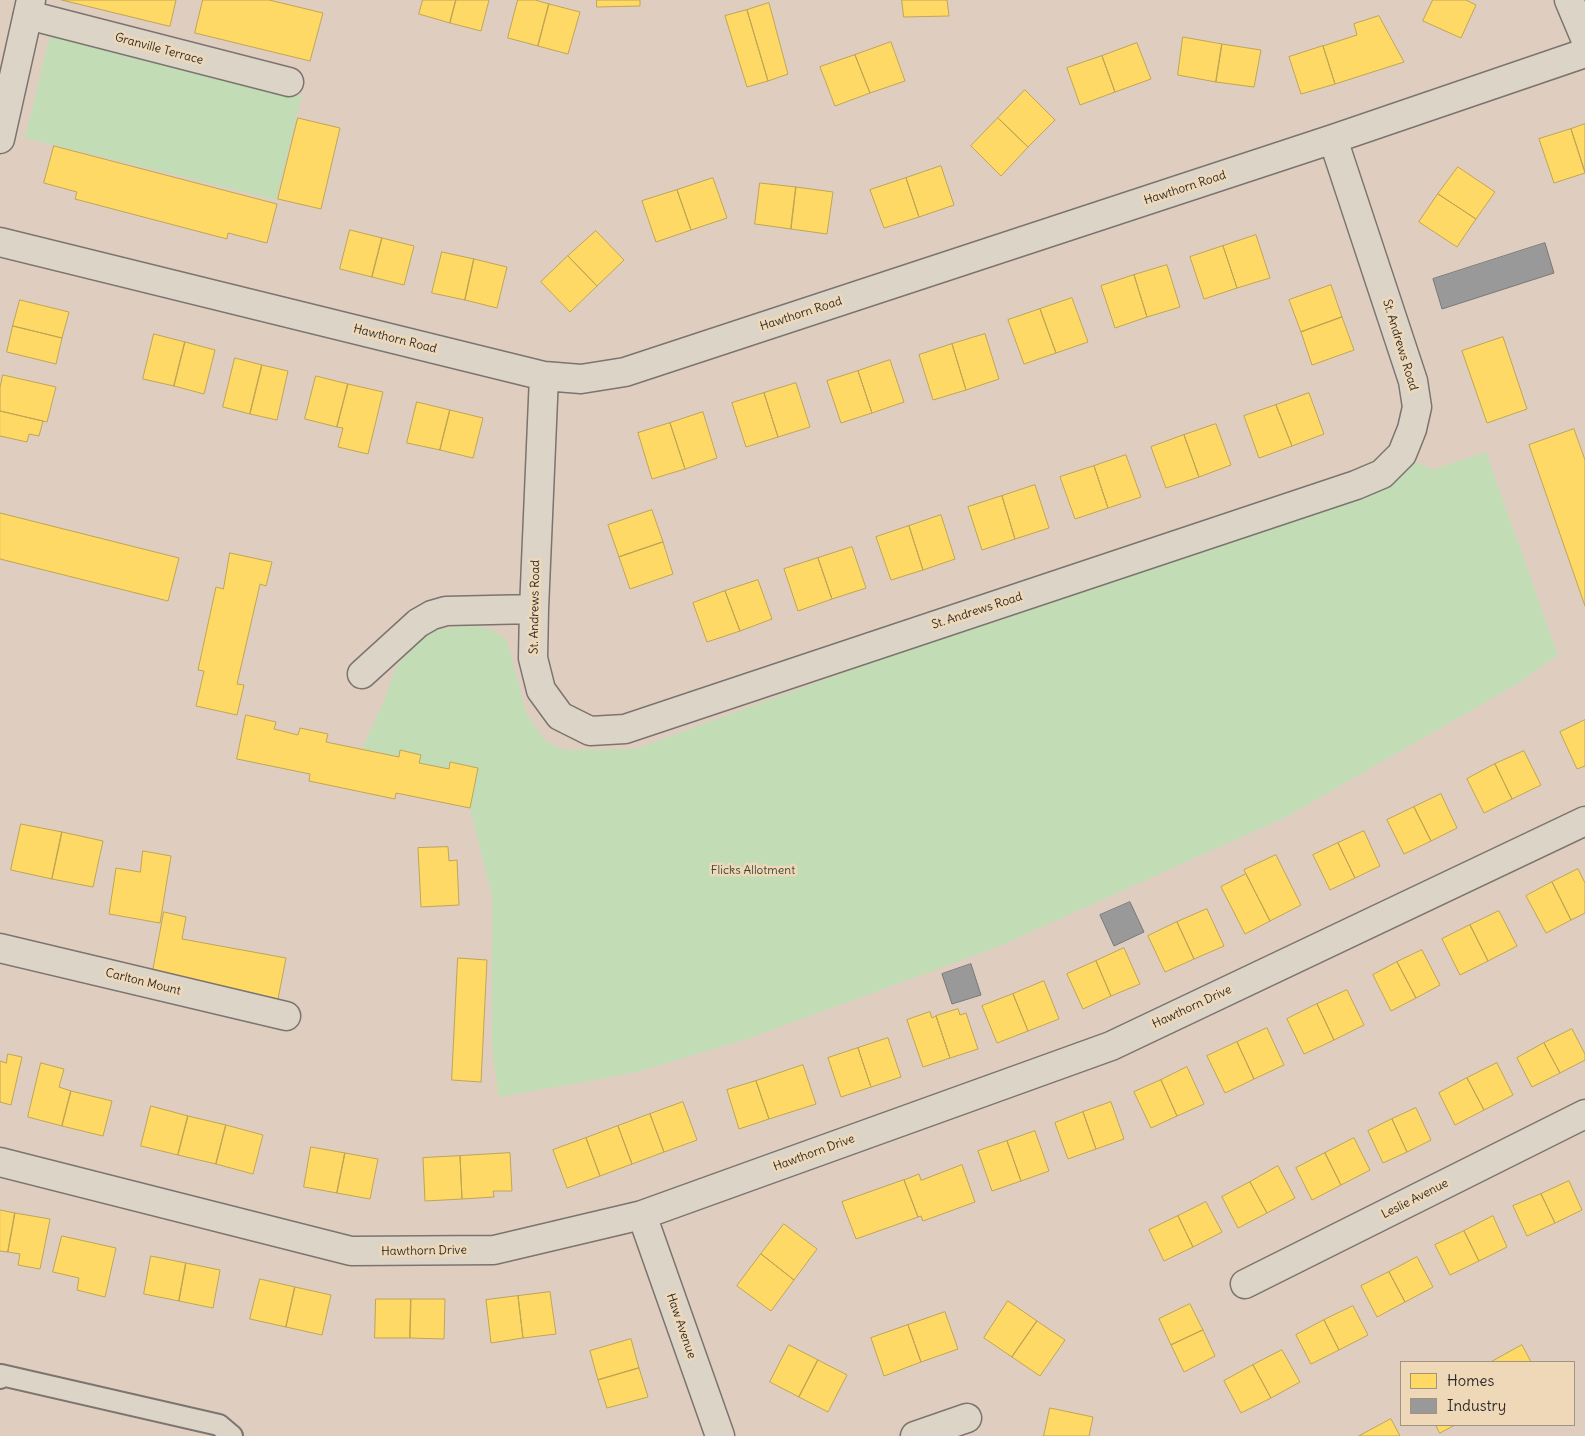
<!DOCTYPE html>
<style>
body{margin:0}
#map{position:relative;width:1585px;height:1436px;overflow:hidden;background:#dfcec0;font-family:Delius,sans-serif}
canvas{display:block}
.legend{position:absolute;left:1400px;top:1361px;width:175px;height:65px;box-sizing:border-box;background:#efd8b7;border:1px solid #a1937f;margin:0;padding:6px 9px;list-style:none;font-size:15px;color:#2b2b2b}
.legend li{display:flex;align-items:center;gap:10px;height:25px}
.legend b{width:25px;border:1px solid #a1937f}
</style>
<div id="map">
<canvas width="1585" height="1436"></canvas>
<ul class="legend">
<li><b style="height:14px;background:#ffd966"></b>Homes</li>
<li><b style="height:14px;background:#999"></b>Industry</li>
</ul>
</div>
<script>
const context = document.querySelector('canvas').getContext('2d');
context.lineJoin = 'round';
function paint(path, color) { context.fillStyle = color; context.fill(path, 'evenodd'); }
function strokePath(path, color, width, dash) { context.strokeStyle = color; context.lineWidth = width; context.lineCap = dash ? 'butt' : 'round'; context.setLineDash(dash || []); context.stroke(path); }
function write(font, color, halo, rows, align = 'center') {
  context.font = font + ' Delius,sans-serif'; context.lineWidth = 5; context.setLineDash([]); context.textBaseline = 'middle'; context.strokeStyle = halo; context.fillStyle = color; for (const [text, x, y, turn = 0] of rows) {
    context.save(); context.translate(x, y); context.rotate((+turn || 0) * Math.PI / 180); context.textAlign = isNaN(turn) ? turn : align; if (halo) context.strokeText(text, 0, 0); context.fillText(text, 0, 0); context.restore();
  }
}
const green = new Path2D(`
 M50,36L302,96L276,200L25,138Z
 M1486,452L1558,655L1517,684L1286,817L995,948L747,1039L633,1073L499,1097L492,1049V897L470,808L478,768L451,762L449,769L419,763L420,755L400,750L399,757L362,749L382,705L396,667L416,644L436,630L467,625L491,629L507,640L526,712L545,741L564,750L635,749L1356,485L1402,454L1432,470Z`);
const homes = new Path2D(`
 M62,0H176L170,26Z
 M203,0H269L323,13L310,61L195,33Z
 M423,0H456L450,23L419,14Z
 M456,0H489L481,31L450,23Z
 M518,0H535L549,4L538,46L508,38Z
 M597,0H640V6L597,7Z
 M902,0H947L949,16L904,17Z
 M1433,0H1466L1476,5L1461,38L1423,21Z
 M769,3L788,74L768,81L747,10Z
 M549,4L580,12L568,54L538,46Z
 M747,10L768,81L747,87L725,16Z
 M1379,16L1404,62L1335,84L1323,46L1357,35L1354,24Z
 M1183,37L1222,44L1216,82L1178,75Z
 M891,42L905,81L870,93L855,55Z
 M1137,43L1151,79L1115,92L1102,56Z
 M1222,44L1261,50L1254,87L1216,82Z
 M1323,46L1335,84L1301,94L1289,57Z
 M855,55L870,93L835,106L820,67Z
 M1102,56L1115,92L1080,105L1067,68Z
 M1025,90L1055,120L1028,147L998,118Z
 M298,118L340,128L321,209L278,199Z
 M998,118L1028,147L1001,176L971,146Z
 M1585,124V172L1571,129Z
 M1571,129L1585,173L1554,183L1539,139Z
 M54,146L277,204L267,243L228,233L227,239L75,199L77,192L44,183Z
 M941,166L954,205L919,217L906,178Z
 M1458,167L1495,192L1476,219L1438,194Z
 M713,178L727,218L691,230L677,190Z
 M906,178L919,217L884,228L870,190Z
 M760,183L796,187L791,229L755,224Z
 M796,187L833,192L827,234L791,229Z
 M677,190L691,230L656,242L642,201Z
 M1438,194L1476,219L1457,247L1419,222Z
 M350,230L382,238L372,277L340,269Z
 M596,231L624,260L597,286L568,256Z
 M1256,235L1270,278L1237,288L1223,246Z
 M382,238L414,246L404,285L372,277Z
 M1223,246L1237,288L1204,299L1190,257Z
 M442,252L474,259L465,300L432,293Z
 M568,256L597,286L570,312L541,282Z
 M474,259L507,267L497,308L465,300Z
 M1167,265L1180,307L1147,317L1134,275Z
 M1134,275L1147,317L1115,328L1101,286Z
 M1331,285L1342,317L1301,332L1289,300Z
 M1072,298L1088,342L1056,353L1040,309Z
 M20,300L69,312L62,338L13,326Z
 M1040,309L1056,353L1024,364L1008,320Z
 M1342,317L1354,350L1312,365L1301,332Z
 M13,326L62,338L56,364L7,352Z
 M154,334L185,342L174,386L143,379Z
 M985,334L999,379L966,390L952,344Z
 M1503,337L1527,409L1487,423L1462,351Z
 M185,342L215,350L204,394L174,386Z
 M952,344L966,390L933,400L919,355Z
 M235,358L262,365L250,414L223,407Z
 M890,360L904,402L872,413L858,371Z
 M262,365L288,371L277,420L250,414Z
 M858,371L872,413L841,423L827,381Z
 M3,375L56,387L47,422L0,411V388Z
 M316,376L348,384L337,427L305,419Z
 M796,383L810,427L778,437L764,393Z
 M348,384L383,392L368,454L338,447L343,428L337,427Z
 M764,393L778,437L746,447L732,403Z
 M1309,393L1324,434L1292,446L1276,405Z
 M417,402L450,410L440,450L407,443Z
 M1276,405L1292,446L1259,458L1244,416Z
 M450,410L483,418L473,458L440,450Z
 M0,411L43,421L39,436L29,434L27,442L0,436Z
 M703,412L717,458L685,469L670,423Z
 M670,423L685,469L652,479L638,433Z
 M1216,424L1231,465L1199,477L1184,435Z
 M1574,429L1585,460V606L1529,445Z
 M1184,435L1199,477L1166,488L1151,447Z
 M1126,455L1141,497L1108,508L1094,466Z
 M1094,466L1108,508L1075,519L1060,477Z
 M1035,485L1049,528L1015,539L1002,496Z
 M1002,496L1015,539L982,550L968,507Z
 M652,510L663,542L619,557L608,525Z
 M0,513L179,558L168,601L0,559Z
 M941,515L955,559L923,570L909,526Z
 M909,526L923,570L891,580L876,537Z
 M663,542L673,574L630,589L619,557Z
 M852,547L866,588L832,599L818,558Z
 M230,553L272,562L266,586L260,584L237,684L244,685L237,715L196,706L204,671L198,670L216,587L223,589Z
 M818,558L832,599L798,611L784,569Z
 M758,580L772,619L740,631L725,591Z
 M725,591L740,631L707,642L693,603Z
 M246,715L276,722L274,729L298,735L300,728L328,734L326,742L399,757L400,750L421,755L419,763L449,769L450,762L478,768L470,808L396,793L395,799L309,781L310,774L237,759Z
 M1585,720V766L1577,769L1560,732Z
 M1524,751L1541,785L1512,799L1495,764Z
 M1495,764L1512,799L1484,813L1467,779Z
 M1441,794L1457,828L1431,841L1414,807Z
 M1414,807L1431,841L1404,854L1387,820Z
 M21,824L62,832L52,879L11,870Z
 M1364,831L1380,866L1355,878L1338,843Z
 M62,832L103,841L93,887L52,879Z
 M1338,843L1355,878L1330,890L1313,855Z
 M448,847L449,861L457,860L459,905L421,907L418,848Z
 M143,851L171,856L160,923L109,914L116,868L140,872Z
 M1276,855L1301,905L1270,921L1244,870Z
 M1578,869L1585,883V913L1571,920L1552,882Z
 M1246,874L1270,921L1245,934L1221,887Z
 M1552,882L1571,920L1546,933L1526,896Z
 M1207,909L1224,946L1194,959L1177,922Z
 M1499,911L1517,946L1488,961L1470,925Z
 M164,912L186,917L182,939L286,958L278,999L152,976Z
 M1177,922L1194,959L1165,972L1148,936Z
 M1470,925L1488,961L1460,975L1442,939Z
 M1124,948L1140,984L1111,996L1096,961Z
 M1422,950L1440,985L1416,998L1397,962Z
 M458,958L487,960L481,1082L452,1080Z
 M1096,961L1111,996L1083,1009L1067,974Z
 M1397,962L1416,998L1391,1011L1373,975Z
 M1044,981L1059,1019L1028,1031L1013,994Z
 M1347,990L1364,1025L1334,1040L1317,1004Z
 M1013,994L1028,1031L997,1043L982,1006Z
 M1317,1004L1334,1040L1304,1054L1287,1019Z
 M958,1009L960,1015L966,1013L978,1049L950,1058L936,1016Z
 M930,1012L932,1018L936,1016L950,1058L923,1067L907,1020Z
 M1267,1028L1284,1065L1254,1079L1237,1042Z
 M1572,1029L1585,1054V1060L1560,1073L1544,1043Z
 M888,1038L901,1077L871,1087L858,1048Z
 M1237,1042L1254,1079L1225,1093L1207,1056Z
 M1544,1043L1560,1073L1532,1087L1517,1058Z
 M858,1048L871,1087L841,1097L828,1058Z
 M8,1054L22,1057L11,1105L0,1102V1061L6,1063Z
 M41,1063L64,1069L59,1087L71,1091L62,1126L28,1117Z
 M1497,1063L1513,1095L1484,1110L1467,1078Z
 M803,1065L816,1104L769,1119L756,1081Z
 M1187,1067L1204,1104L1177,1116L1161,1080Z
 M1467,1078L1484,1110L1455,1125L1439,1093Z
 M1161,1080L1177,1116L1151,1128L1134,1092Z
 M756,1081L769,1119L739,1129L727,1090Z
 M71,1091L112,1101L103,1136L62,1126Z
 M683,1102L697,1140L664,1152L650,1114Z
 M1111,1102L1124,1139L1096,1149L1083,1112Z
 M151,1106L188,1116L178,1155L141,1146Z
 M1416,1108L1431,1140L1407,1152L1392,1119Z
 M1083,1112L1096,1149L1068,1159L1055,1123Z
 M650,1114L664,1152L632,1164L618,1126Z
 M188,1116L226,1125L216,1164L178,1155Z
 M1392,1119L1407,1152L1383,1163L1368,1131Z
 M226,1125L263,1135L253,1174L216,1164Z
 M618,1126L632,1164L600,1176L586,1138Z
 M1035,1131L1049,1171L1021,1181L1007,1141Z
 M586,1138L600,1176L567,1188L553,1150Z
 M1354,1138L1370,1170L1341,1185L1325,1153Z
 M1007,1141L1021,1181L992,1191L978,1151Z
 M311,1147L345,1153L337,1193L304,1187Z
 M345,1153L378,1159L370,1199L337,1193Z
 M510,1153L512,1191H493L494,1197L462,1199L460,1156Z
 M1325,1153L1341,1185L1312,1200L1296,1168Z
 M460,1156L462,1199L425,1201L423,1158Z
 M962,1165L975,1202L923,1221L921,1216L918,1217L904,1180L919,1174L921,1180Z
 M1278,1166L1295,1198L1267,1213L1250,1182Z
 M904,1180L918,1217L856,1239L842,1202Z
 M1569,1181L1582,1210L1555,1223L1541,1194Z
 M1250,1182L1267,1213L1238,1228L1222,1197Z
 M1541,1194L1555,1223L1527,1236L1513,1206Z
 M1206,1202L1222,1232L1193,1247L1178,1216Z
 M0,1210L15,1213L8,1252L0,1251Z
 M15,1213L50,1219L40,1269L18,1265L20,1254L8,1252Z
 M1178,1216L1193,1247L1164,1261L1149,1230Z
 M1493,1216L1507,1247L1479,1261L1464,1231Z
 M784,1224L817,1249L794,1280L761,1254Z
 M1464,1231L1479,1261L1450,1275L1435,1245Z
 M62,1236L116,1248L105,1297L77,1290L79,1278L53,1272Z
 M761,1254L794,1280L771,1311L737,1286Z
 M151,1256L186,1263L179,1301L144,1294Z
 M1417,1257L1433,1287L1405,1302L1389,1272Z
 M186,1263L220,1270L213,1308L179,1301Z
 M1389,1272L1405,1302L1377,1317L1361,1286Z
 M260,1279L295,1287L286,1327L250,1319Z
 M295,1287L331,1295L322,1335L286,1327Z
 M550,1292L556,1334L523,1338L518,1296Z
 M518,1296L523,1338L491,1343L486,1300Z
 M376,1299H411L410,1338H375Z
 M411,1299H445L444,1339L410,1338Z
 M1008,1301L1037,1321L1012,1357L984,1338Z
 M1190,1304L1203,1330L1171,1345L1159,1319Z
 M1353,1306L1368,1335L1339,1350L1324,1320Z
 M945,1312L958,1349L921,1362L908,1325Z
 M1324,1320L1339,1350L1311,1364L1296,1335Z
 M1037,1321L1065,1340L1040,1376L1012,1357Z
 M908,1325L921,1362L884,1376L871,1338Z
 M1203,1330L1215,1356L1184,1372L1171,1345Z
 M631,1339L639,1368L598,1380L590,1351Z
 M789,1345L818,1360L799,1397L770,1382Z
 M1522,1345L1531,1362H1491Z
 M1282,1350L1300,1382L1271,1398L1253,1365Z
 M818,1360L847,1375L828,1412L799,1397Z
 M1253,1365L1271,1398L1241,1413L1224,1381Z
 M639,1368L648,1397L607,1408L598,1380Z
 M1050,1408L1093,1417L1089,1436H1044Z
 M1391,1419L1400,1436H1359Z
 M1436,1425H1455L1440,1433Z`);
const industry = new Path2D(`
 M1545,243L1554,273L1442,309L1433,279Z
 M1130,902L1144,932L1114,946L1100,915Z
 M971,964L981,995L952,1004L942,974Z`);
const service = new Path2D(`
 M0,1378L1,1375L219,1425L232,1436`);
const minor = new Path2D(`
 M1569,0L1585,38
 M28,15L289,82
 M0,242L544,376L581,379L625,372L1333,139L1585,53
 M544,376L534,609L533,658L541,690L560,716L590,731L625,729L1356,485L1382,474L1402,454L1412,429L1417,407L1413,381L1333,139
 M362,674L418,623L432,615L446,611L534,609
 M0,948L286,1016
 M0,1162L351,1251L494,1250L642,1215L1111,1046L1585,821
 M642,1215L720,1436
 M1245,1284L1585,1114
 M915,1436L967,1418`);
const tertiary = new Path2D(`
 M0,139L31,0`);
const streetNames = [
 ["Granville Terrace",159,49,15],
 ["Hawthorn Road",1185,188,-18],
 ["Hawthorn Road",801,314,-18],
 ["Hawthorn Road",395,339,14],
 ["St. Andrews Road",1400,345,73],
 ["St. Andrews Road",535,607,-89],
 ["St. Andrews Road",977,611,-18],
 ["Carlton Mount",143,982,14],
 ["Hawthorn Drive",1192,1007,-25],
 ["Hawthorn Drive",814,1153,-20],
 ["Leslie Avenue",1415,1199,-27],
 ["Hawthorn Drive",424,1251,-1],
 ["Haw Avenue",681,1326,71]
];
const parkNames = [
 ["Flicks Allotment",753,871]
];
paint(green, '#c2dcb6');
paint(homes, '#ffd966');
strokePath(homes, '#bfa554', 1);
paint(industry, '#999');
strokePath(industry, '#787878', 1);
strokePath(service, '#7c746e', 24);
strokePath(minor, '#7c746e', 31);
strokePath(tertiary, '#7c746e', 31);
strokePath(service, '#ddd4c8', 20);
strokePath(minor, '#ddd4c8', 28);
strokePath(tertiary, '#ddd4c8', 28);
write('12px', '#2b2b2b', '#efd8b7', streetNames);
write('12px', '#3e473f', '#efd8b7', parkNames);
</script>
